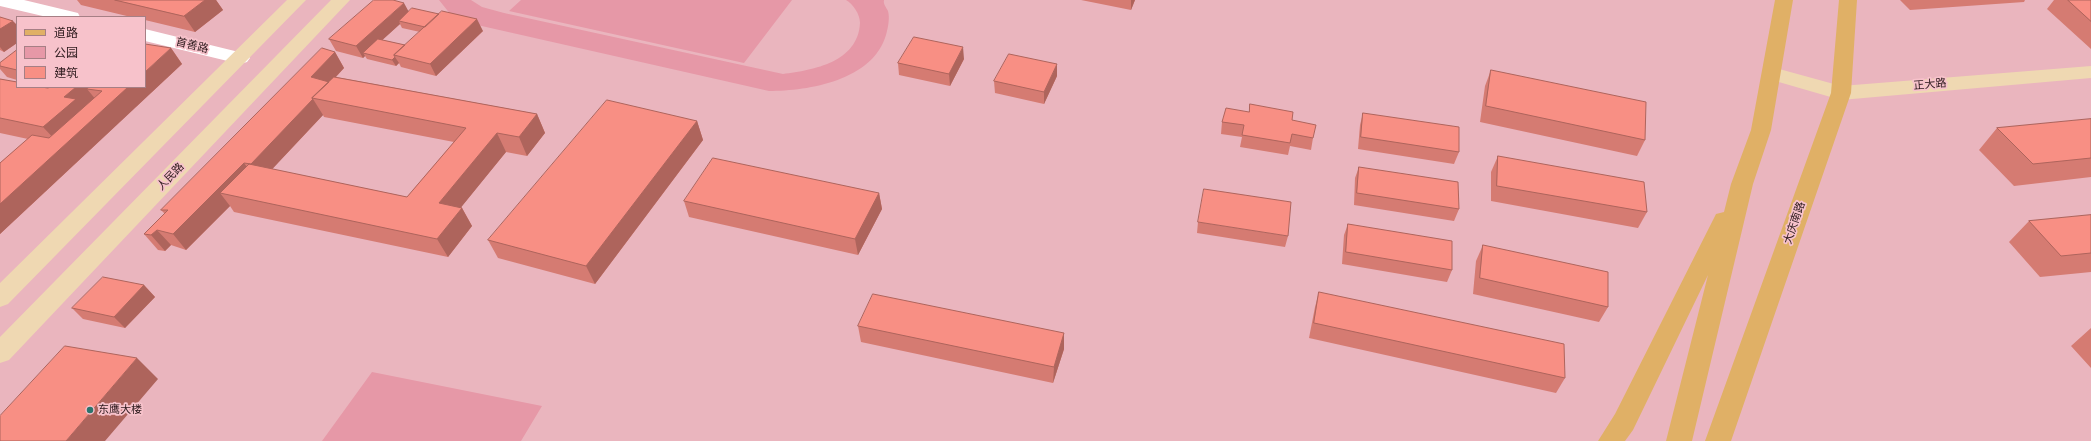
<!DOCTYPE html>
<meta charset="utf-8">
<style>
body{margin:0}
#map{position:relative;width:2091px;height:441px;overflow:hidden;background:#eab5be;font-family:Poppins,"Noto Sans SC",sans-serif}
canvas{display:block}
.legend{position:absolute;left:16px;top:16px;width:130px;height:72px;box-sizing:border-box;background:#f7c2cb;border:1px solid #a67f85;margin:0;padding:5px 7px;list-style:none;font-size:12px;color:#2d1a1d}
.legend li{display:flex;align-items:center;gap:8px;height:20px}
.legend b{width:20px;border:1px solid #a67f85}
</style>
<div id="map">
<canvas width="2091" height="441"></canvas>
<ul class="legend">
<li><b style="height:5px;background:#e0b066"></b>道路</li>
<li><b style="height:11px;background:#e698a7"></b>公园</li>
<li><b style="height:11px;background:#f88f84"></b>建筑</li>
</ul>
</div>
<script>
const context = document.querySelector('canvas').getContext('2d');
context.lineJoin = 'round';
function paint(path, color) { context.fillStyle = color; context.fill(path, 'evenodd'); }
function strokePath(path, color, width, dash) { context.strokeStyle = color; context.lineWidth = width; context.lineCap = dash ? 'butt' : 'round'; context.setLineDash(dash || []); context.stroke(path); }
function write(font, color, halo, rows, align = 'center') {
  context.font = font + ' Poppins,"Noto Sans SC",sans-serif'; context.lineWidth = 3.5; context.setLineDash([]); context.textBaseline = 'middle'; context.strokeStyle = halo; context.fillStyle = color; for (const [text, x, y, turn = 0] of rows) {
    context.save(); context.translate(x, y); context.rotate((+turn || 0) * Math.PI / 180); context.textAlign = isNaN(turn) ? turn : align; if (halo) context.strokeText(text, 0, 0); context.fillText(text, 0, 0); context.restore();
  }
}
const green = new Path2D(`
 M439,0H471L482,7L504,13L783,74C814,70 858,62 860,23C860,14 853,4 846,0H884C883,4 886,7 888,11C890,18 888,28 886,35C873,80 809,91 769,91L464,22L451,15Z
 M521,0H792L744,63L509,11Z
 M372,372L542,406L521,441H322Z`);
const street = new Path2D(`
 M0,0H24L78,13L80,17H47L0,6Z
 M145,29L247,54L250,58L247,62L240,64L145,41Z`);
const secondary = new Path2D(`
 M287,0H306L8,304L0,307V283Z
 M331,0H350L9,360L0,363V337Z
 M2091,66V78L1841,100L1765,78L1762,73L1765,68L1772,67L1841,86Z`);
const primary = new Path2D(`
 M1775,0H1793L1771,130L1753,184L1692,441H1666L1708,275L1633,430L1625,441H1598L1615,414L1713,220L1716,214L1724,212L1731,184L1751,130Z
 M1839,0H1857L1851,93L1731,441H1705L1831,93Z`);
const wall = new Path2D(`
 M77,0H216L223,10L195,32L145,20V17H131L81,5Z
 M1081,0H1135L1131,10Z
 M1900,0H2025L2024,2L1910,10Z
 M2054,0H2091V49L2047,9Z
 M409,11L483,31L436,76L401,67L399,63L396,66L367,59L365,56L363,58L336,51L329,39ZM400,24L402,28L420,32L405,45L382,40Z
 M0,17L17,25V43L4,52L0,50Z
 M171,48L182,64L0,234V163L28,139L0,133V79L48,88L49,87H48H145Z
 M17,50V80L7,77L0,69V63Z
 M335,52L344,68L336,77L537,114L545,133L527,156L506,152L461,207L462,208L472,226L448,257L234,212L230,206L186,250L171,245L165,251L158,250L144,234L165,214L161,210ZM323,115L324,117L454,142L407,197L272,169Z
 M964,59L950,86L899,75L898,63Z
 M1491,70L1645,140L1637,156L1480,122L1485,86Z
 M1057,76L1044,104L995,93L994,81Z
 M1363,113L1459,152L1454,164L1358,149L1360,125Z
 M2091,119V177L2014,186L1979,150L1997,128Z
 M1292,120L1313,138L1311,150L1290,146L1288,155L1240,147L1242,137L1221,134L1222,122Z
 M697,121L703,140L595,284L498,258L488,240Z
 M1498,156L1647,212L1638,228L1491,201V172Z
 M1359,167L1459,209L1454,221L1354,205L1355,178Z
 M879,193L882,209L858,255L689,217L684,201Z
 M2091,215V272L2040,277L2009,242L2029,221Z
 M1198,222L1288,236L1285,247L1197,233Z
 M1348,224L1452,270L1447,282L1342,264L1344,235Z
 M1483,245L1608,307L1599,322L1473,294L1476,261Z
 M144,285L155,297L125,328L83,319L72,308Z
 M1319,292L1565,378L1556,393L1309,338L1315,307Z
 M858,326L1064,333V349L1053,383L861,342Z
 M2091,328V368L2071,346Z`);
const shadedWall = new Path2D(`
 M205,0H216L223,10L195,32L184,16Z
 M1131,0H1135L1131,10Z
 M404,3L410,14L399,21L400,24L367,54L363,53L365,56L363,58L356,46Z
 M477,19L483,31L436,76L430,64Z
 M13,21L17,25V43L4,52L0,47V29Z
 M963,47L964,59L950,86L949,74Z
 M171,48L182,64L0,234V204L128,87H145V72Z
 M335,52L344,68L330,83L311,77Z
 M395,57L399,63L396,66L392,60Z
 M1057,64V76L1044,104V92Z
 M76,87H114L102,91L87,89L97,101L60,145L43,127L64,97Z
 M313,99L323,115L262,180L251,164Z
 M537,114L545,133L527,156L519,137Z
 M697,121L703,140L595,284L586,266Z
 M497,133L506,152L450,221L439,203Z
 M244,163L256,179L220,193L230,206L186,250L173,234Z
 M879,193L882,209L858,255L855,239Z
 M462,208L472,226L448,257L437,239Z
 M157,230L171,245L165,251L151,235Z
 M144,285L155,297L125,328L114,317Z
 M1064,333V349L1053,383L1054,367Z
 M137,358L158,379L105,441H66Z`);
const building = new Path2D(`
 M115,0H205L184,16Z
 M374,0H393L404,3L356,46L329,39Z
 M2068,0H2091V21Z
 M412,8L439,14L425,27L399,21Z
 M442,11L477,19L430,64L394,55Z
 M0,17L13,21L0,29Z
 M914,37L963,47L949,74L898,63Z
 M378,39L405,45L394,55L395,57L392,60L363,53Z
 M145,44L171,48L145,72Z
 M322,48L335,52L311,77L329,82L312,98L313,99L251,164L244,163L173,234L157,230L151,235L144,234L168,210H161Z
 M17,50V70L0,66V63Z
 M1009,54L1057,64L1044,92L994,81Z
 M1491,70L1646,102L1645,140L1486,106Z
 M334,77L537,114L519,137L497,133L439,203L462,208L437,239L220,193L249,164L407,197L466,128L312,98Z
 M0,79L17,82V87H41L48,88L50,87H76L64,97L76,99L43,127L0,118Z
 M89,87H128L0,204V163L32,135L49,138L102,91L87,89Z
 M607,100L697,121L586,266L488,240Z
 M1250,104L1293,112L1292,120L1316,125L1313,138L1292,134L1290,143L1242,135L1244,125L1222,122L1226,108L1249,112Z
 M1363,113L1459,127V152L1361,137Z
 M2091,119V158L2033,164L1997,128Z
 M1498,156L1644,182L1647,212L1497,186Z
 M713,158L879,193L855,239L684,201Z
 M1359,167L1458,182L1459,209L1357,193Z
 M1204,189L1291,202L1288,236L1198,222Z
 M2091,215V253L2061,256L2029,221Z
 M1348,224L1452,241V270L1346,252Z
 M1483,245L1608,272V307L1480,278Z
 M103,277L144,285L114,317L72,308Z
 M1319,292L1564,344L1565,378L1314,323Z
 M873,294L1064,333L1054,367L858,326Z
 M65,346L137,358L66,441H0V416Z`);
const markers = [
 [90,410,4,"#2c746d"]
];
const streetNames = [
 ["首善路",192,46,14],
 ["正大路",1930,85,-5],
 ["人民路",171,177,-46],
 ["大庆南路",1795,223,-71]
];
const poiNames = [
 ["东鹰大楼",98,410]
];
paint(green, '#e698a7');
paint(street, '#fff');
paint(secondary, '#efd8b2');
paint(primary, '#e0b066');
paint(wall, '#d57b72');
paint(shadedWall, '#ae645c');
paint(building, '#f88f84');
strokePath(building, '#ae645c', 1);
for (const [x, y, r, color] of markers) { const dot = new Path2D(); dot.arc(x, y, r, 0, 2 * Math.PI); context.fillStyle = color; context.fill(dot); strokePath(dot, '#f7c2cb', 1.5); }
write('11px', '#2d1a1d', '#f7c2cb', streetNames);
write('11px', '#2d1a1d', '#f7c2cb', poiNames, 'left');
</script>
